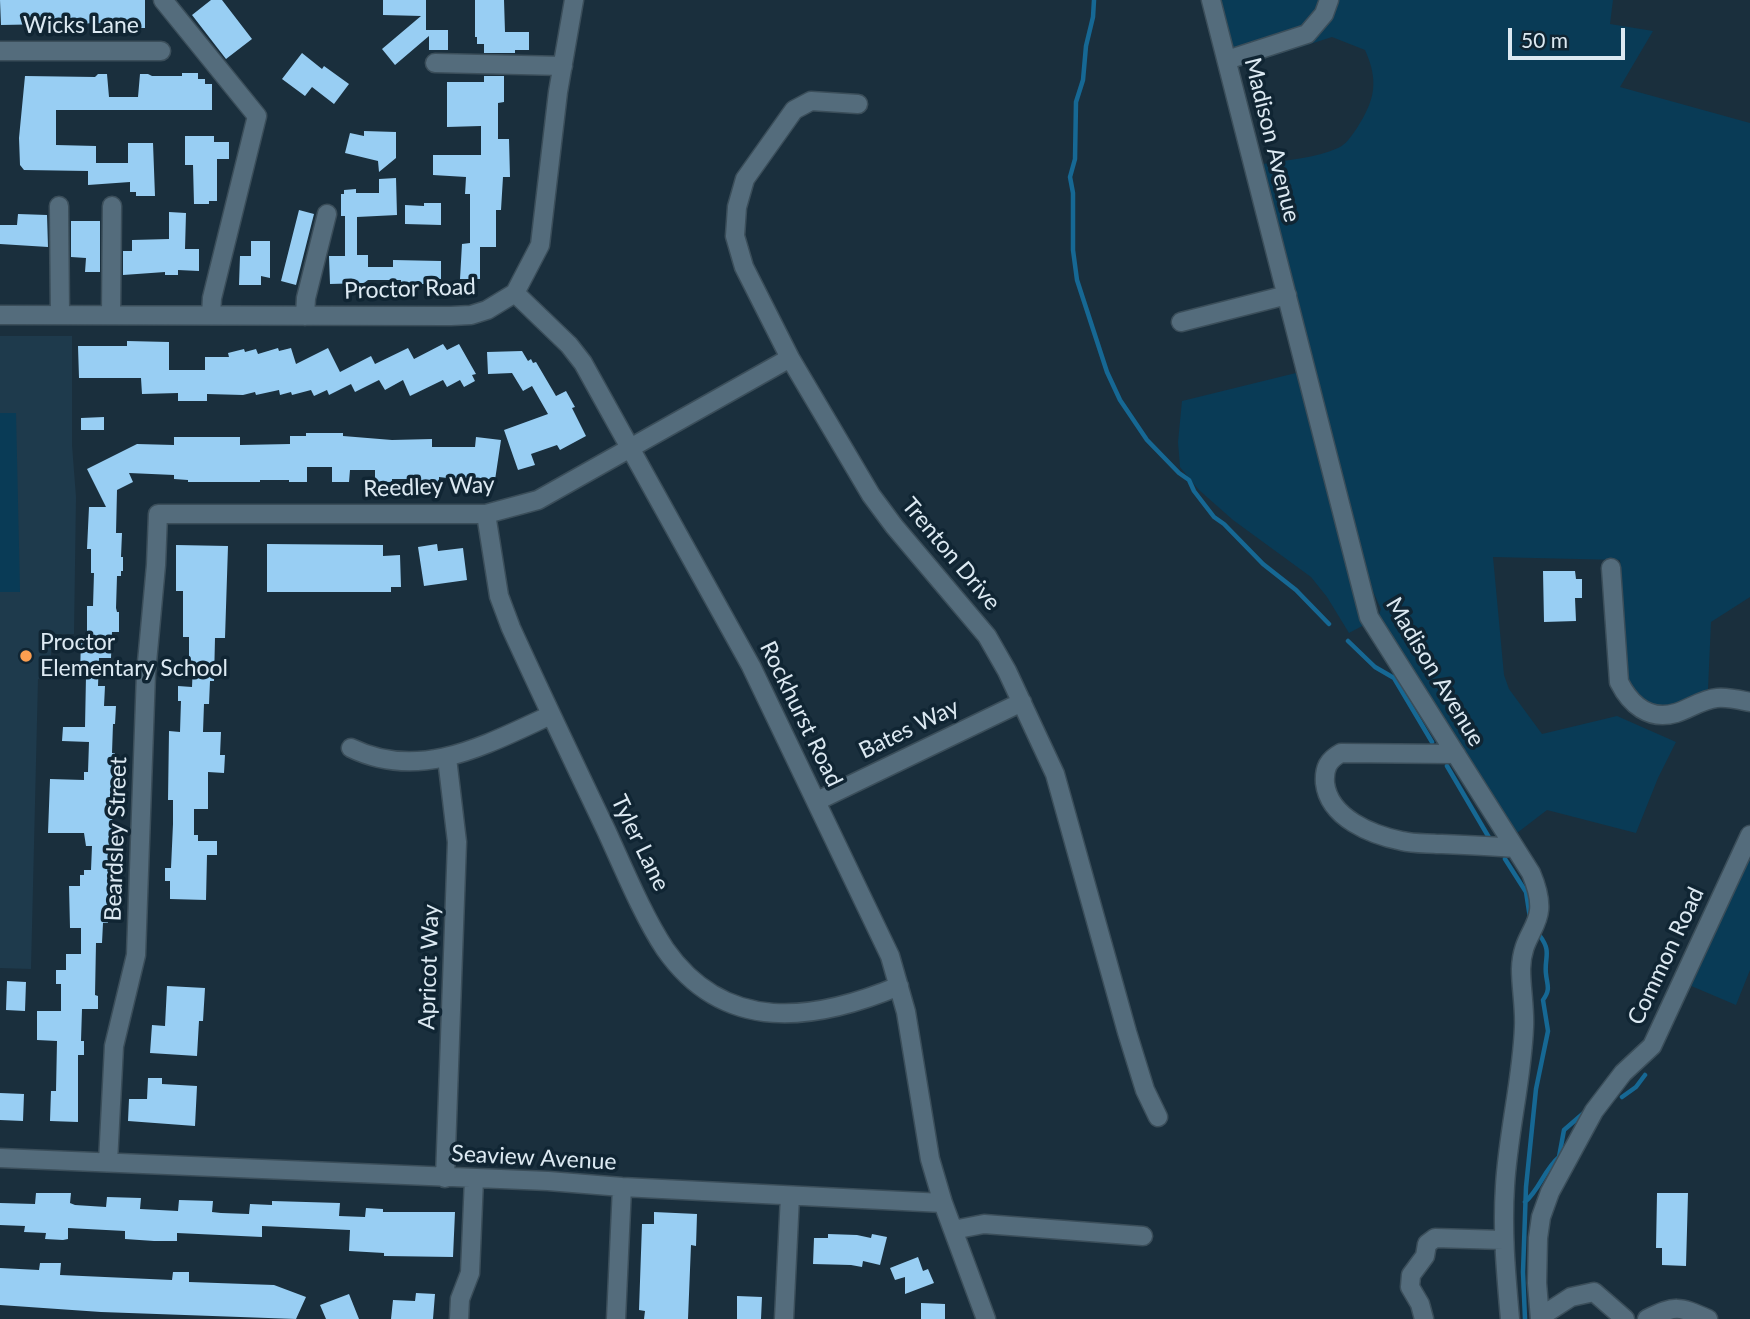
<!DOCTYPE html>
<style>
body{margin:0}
#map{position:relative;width:1750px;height:1319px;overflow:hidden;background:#1a2f3d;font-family:Lato,sans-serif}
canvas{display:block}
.scale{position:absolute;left:1508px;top:28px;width:117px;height:32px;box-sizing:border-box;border:4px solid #dce9f2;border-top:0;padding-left:9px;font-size:21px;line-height:24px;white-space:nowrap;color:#dce9f2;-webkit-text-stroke:5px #102533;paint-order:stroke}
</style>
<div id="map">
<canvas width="1750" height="1319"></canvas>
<div class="scale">50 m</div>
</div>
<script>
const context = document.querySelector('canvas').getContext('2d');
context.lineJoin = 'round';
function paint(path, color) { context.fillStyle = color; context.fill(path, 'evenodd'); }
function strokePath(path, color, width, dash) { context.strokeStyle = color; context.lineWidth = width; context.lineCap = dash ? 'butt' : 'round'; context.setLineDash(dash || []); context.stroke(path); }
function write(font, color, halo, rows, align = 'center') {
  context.font = font + ' Lato,sans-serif'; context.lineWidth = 7; context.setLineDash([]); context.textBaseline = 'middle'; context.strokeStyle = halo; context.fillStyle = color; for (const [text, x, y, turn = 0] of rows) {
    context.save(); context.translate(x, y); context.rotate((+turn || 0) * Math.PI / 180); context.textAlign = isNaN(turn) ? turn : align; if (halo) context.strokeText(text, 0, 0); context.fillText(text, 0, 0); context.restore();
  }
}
const built = new Path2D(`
 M0,336H72V445L76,497L74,634H51V678L38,679L31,969L0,968Z`);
const green = new Path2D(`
 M1220,0H1613L1610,24L1653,31L1620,87L1750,123V597L1711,622L1708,689C1674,703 1657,721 1629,686L1620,560L1493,557L1504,675L1509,689L1542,734L1617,716L1676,742L1658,778L1636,833L1547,810L1517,833L1378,618L1381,609L1370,585L1331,445L1263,164C1288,160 1315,158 1338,148C1346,145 1352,135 1357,128C1375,100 1379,81 1365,50L1332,37L1235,68Z
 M1300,372L1364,625L1349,633L1327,597L1311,577L1233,520L1199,490L1180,467L1178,442L1182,401Z
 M0,413H16L20,592H0Z
 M1750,849V970L1736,1005L1689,985Z`);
const stream = new Path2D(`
 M1094,0L1093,17L1086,46L1083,80L1076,102L1075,159L1070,177L1073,193V250L1077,280L1107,372L1120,400L1147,440L1179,473L1189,480L1194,491L1214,517L1224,524L1263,564L1296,590L1329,624
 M1348,641L1375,667L1394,678L1432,742
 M1447,766L1491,841
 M1505,859L1526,892L1530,918
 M1622,1097L1636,1087L1645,1075
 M1525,1202C1540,1189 1544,1170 1559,1157L1564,1130L1586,1111
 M1525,1319L1523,1272L1526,1187L1536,1089L1548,1031L1543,1000C1551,989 1547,985 1546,974C1544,958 1552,952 1540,936`);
const building = new Path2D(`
 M0,0H145V28H106V23L1,25Z
 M211,0H222L252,39L226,59L192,15Z
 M383,0H426V30H448V50H429V36L395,65L382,49L421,16L383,15Z
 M475,0H504L505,32H529V50H515V53H484V44H477V37H475Z
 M302,53L322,69L324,66L349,84L334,104L312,87L305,96L282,79Z
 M182,73H198V79H205V84H212V110H56V145L96,146V163H128V143H153L155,196H136V192H130V182L88,185V171L24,170L20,165L19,138L25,76L95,77L98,74H107L109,97H138L140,74H148L152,76H182Z
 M484,76H504V102L498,103V139H509L510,177H503L501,210H496V247H480V279H460L462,244L470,243V194H465L466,177L433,175V155H481V126L447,127V82H484Z
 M364,131L396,132V158L379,172L378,161L345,153L350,133L364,136Z
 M185,136H214V142H229V159H217V201H209V204H194L193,165H185Z
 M396,178L397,215L357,217V255H368V267H393V260L441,261V279H424V284H401V280H368L364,283L330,284L329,256H345V216H341V194H344V190L356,189V193H379V179Z
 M424,203H441V225L405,224V205L424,206Z
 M299,210L314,214L296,285L281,281Z
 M169,212L186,213L185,249H199V271L178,270V275H165V272L123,275V251H132V240L169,239Z
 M18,214L47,215L48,247L0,244V225H17Z
 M71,221H100V272H85L86,258L71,257Z
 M251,241H270V278L261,276V285H239L240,256H251Z
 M127,341L169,342V370H205V357H229L228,353L244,349L245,352L256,349L258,354L278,348L279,351L291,348L296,364L328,348L340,372L371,356L375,364L408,348L414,359L443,344L447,350L459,344L476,374L472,375L475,381L464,387L460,380L447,387L443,380L410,396L403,380L385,390L379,380L355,392L351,384L329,395L327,390L314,396L311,390L292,395L291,392L280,395L279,390L256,395L255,392L243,395L207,394V401H178V393L142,394L141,378H79L78,346H127Z
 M522,351L528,361L531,359L533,363L536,362L556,396L566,391L575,407L572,408L586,436L560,450L557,445L531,454L535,465L518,470L504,430L548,414L532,386L523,391L512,373L488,374L487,352Z
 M104,417V430H81V418Z
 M306,433H343V436L392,440L432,439V447H475L476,437L501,440L495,480L481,478V482L439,477V483H418V479H392V482H375V470H350L349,482H332V467H307V482H289V480H260V482H188V480L174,479V475L129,473L133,482L117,490L116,533H122L121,557H123V571H121V576H117L116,608L117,612H119V632H112L111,658H99L98,686H105L104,706H116L115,724H113L112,753H115L108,923H103L102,943H96L95,995L98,996V1009H82L81,1041H84V1055H78V1122L50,1121L51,1091H56L57,1041L37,1040V1011H61V984H56V970H66V954H81V928H70L69,886H80V875H84V870H91L92,846H86L84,833H48L50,779L84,780V772H88L89,742L62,741L63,727H85L86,676H80L81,638H87V606H93L94,573H91V549H87L89,507H106L87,469L137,444L174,445V437H240V445L290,444V436H306Z
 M267,544L383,545V556L400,555L401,587H391V592H267Z
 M437,544L438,551L463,548L467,580L424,586L418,547Z
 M176,545L228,546L225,638H215L214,681H210L209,704H204L203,732H221L220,755H225L224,773L208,772V809H194V835H198V841H217V855H207L206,900L170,899V881H165V868H171L173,824V800H168L169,731L180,732L181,701H178V686L192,687L193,663L189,662V637H183V591H176Z
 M1543,571H1575L1576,579H1582V598H1575L1576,621L1544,622Z
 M7,981L26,982L25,1011L6,1010Z
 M167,986L205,988L203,1021H199L197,1056L150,1053L152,1025L165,1026Z
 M148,1078H162V1084L197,1086L195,1126L128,1121L129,1099H147Z
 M0,1093L24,1094L23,1121L0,1120Z
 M36,1193H71L70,1203L75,1205L106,1207L107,1197L141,1198L140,1209L178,1211L179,1200L213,1201L212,1212L221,1213L249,1214L250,1204L272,1205V1201L340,1203L339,1216L365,1217L366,1208L383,1209V1212H455L453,1257L384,1256V1253L349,1251L350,1230L262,1226V1237L177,1233V1241H154L125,1239V1231L68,1228V1239L63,1240L45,1239L46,1233L24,1232L25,1226L0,1225V1203L35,1204Z
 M1657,1193H1688L1686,1266L1662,1265V1248H1656Z
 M654,1212L697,1214L696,1246L691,1245L688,1319H644L645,1311L639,1310L642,1224H654Z
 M828,1234L857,1235L871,1238L872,1234L887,1237L880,1265L863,1261L862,1267L851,1265L813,1264L814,1238H828Z
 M918,1257L923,1271L928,1269L934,1283L905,1294V1277L895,1280L890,1268Z
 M40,1263H61L60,1275L172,1280L173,1272H189V1282L274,1285L306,1297L296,1319L101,1312L0,1305V1268L39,1270Z
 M416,1293L435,1294L433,1319H391L393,1300L415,1301Z
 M349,1294L359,1319H326L320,1305Z
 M737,1296L762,1297L761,1319H737Z
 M921,1303L945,1304V1319H921Z`);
const minor = new Path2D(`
 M163,0L257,116L212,298L211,315
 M1211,0L1369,617L1531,873C1554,927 1522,925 1521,969C1521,988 1525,1008 1524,1027C1522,1080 1508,1133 1505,1186C1502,1231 1506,1274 1510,1319
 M0,51H161
 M1227,60L1307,34L1324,14L1329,0
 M435,63L563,66
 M858,104L811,101L794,110L745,179L737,207L735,236L744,267L790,358L871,495L894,526L987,636L1007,671L1055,774L1127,1032L1145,1090L1158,1117
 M59,206L60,315
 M515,293L569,345L583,363L751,666L890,956L906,1012L930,1159L943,1203
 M0,315L451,316L471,315L487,310L515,293L540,245L558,92L574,0
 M111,315L112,206
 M305,316L306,298L327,214
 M1181,322L1287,295
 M486,514L499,596L511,628C542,696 574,763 606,830C623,867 643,916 665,949C725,1035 815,1021 899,986
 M1611,568L1619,682C1630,704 1649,721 1676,713C1689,709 1703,699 1717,698C1728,697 1740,700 1750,702
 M351,748C421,782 487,744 551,715
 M1456,754L1341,753C1328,760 1324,768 1325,783C1329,818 1372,835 1402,841C1414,844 1427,843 1439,844C1464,845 1490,846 1515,848
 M817,801L1022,702
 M0,1158L548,1181L622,1187L943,1203L986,1319
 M108,1162L114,1046L136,955L146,673L156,565L158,514H486L538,500L790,358
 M445,1178L457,842L447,758
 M953,1230L984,1224L1143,1236
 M1540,1317L1571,1297L1594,1292L1625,1319
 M459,1319L460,1299L470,1273L474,1179
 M616,1319L622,1187
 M784,1319L790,1196
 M1424,1319L1420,1304L1410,1287L1411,1275L1425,1256L1427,1244L1435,1238L1503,1240
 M1540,1319L1537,1283L1538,1238L1541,1217L1550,1192L1594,1111L1623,1073L1652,1046L1750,835
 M1647,1319C1675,1305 1679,1306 1708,1319`);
const markers = [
 [26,656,7,"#fb9e50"]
];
const streetNames = [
 ["Wicks Lane",81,26],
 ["Madison Avenue",1272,140,76],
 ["Proctor Road",410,289,-2],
 ["Reedley Way",429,487,-2],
 ["Trenton Drive",951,554,50],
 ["Madison Avenue",1435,672,59],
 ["Rockhurst Road",801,714,64],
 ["Bates Way",909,729,-26],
 ["Beardsley Street",116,839,-88],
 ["Tyler Lane",640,843,64],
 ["Common Road",1666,956,-65],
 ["Apricot Way",429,967,-88],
 ["Seaview Avenue",534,1158,3]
];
const poiNames = [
 ["Proctor",40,643],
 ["Elementary School",40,669]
];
paint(built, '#1e3a4c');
paint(green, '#093b56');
strokePath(stream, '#166894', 4.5);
paint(building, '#98cef3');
strokePath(minor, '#3b4e5a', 21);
strokePath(minor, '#546c7c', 18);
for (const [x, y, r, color] of markers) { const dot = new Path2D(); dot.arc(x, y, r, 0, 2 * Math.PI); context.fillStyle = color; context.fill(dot); strokePath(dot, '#102533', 2.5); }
write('23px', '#dce9f2', '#102533', streetNames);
write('23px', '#dce9f2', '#102533', poiNames, 'left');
</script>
